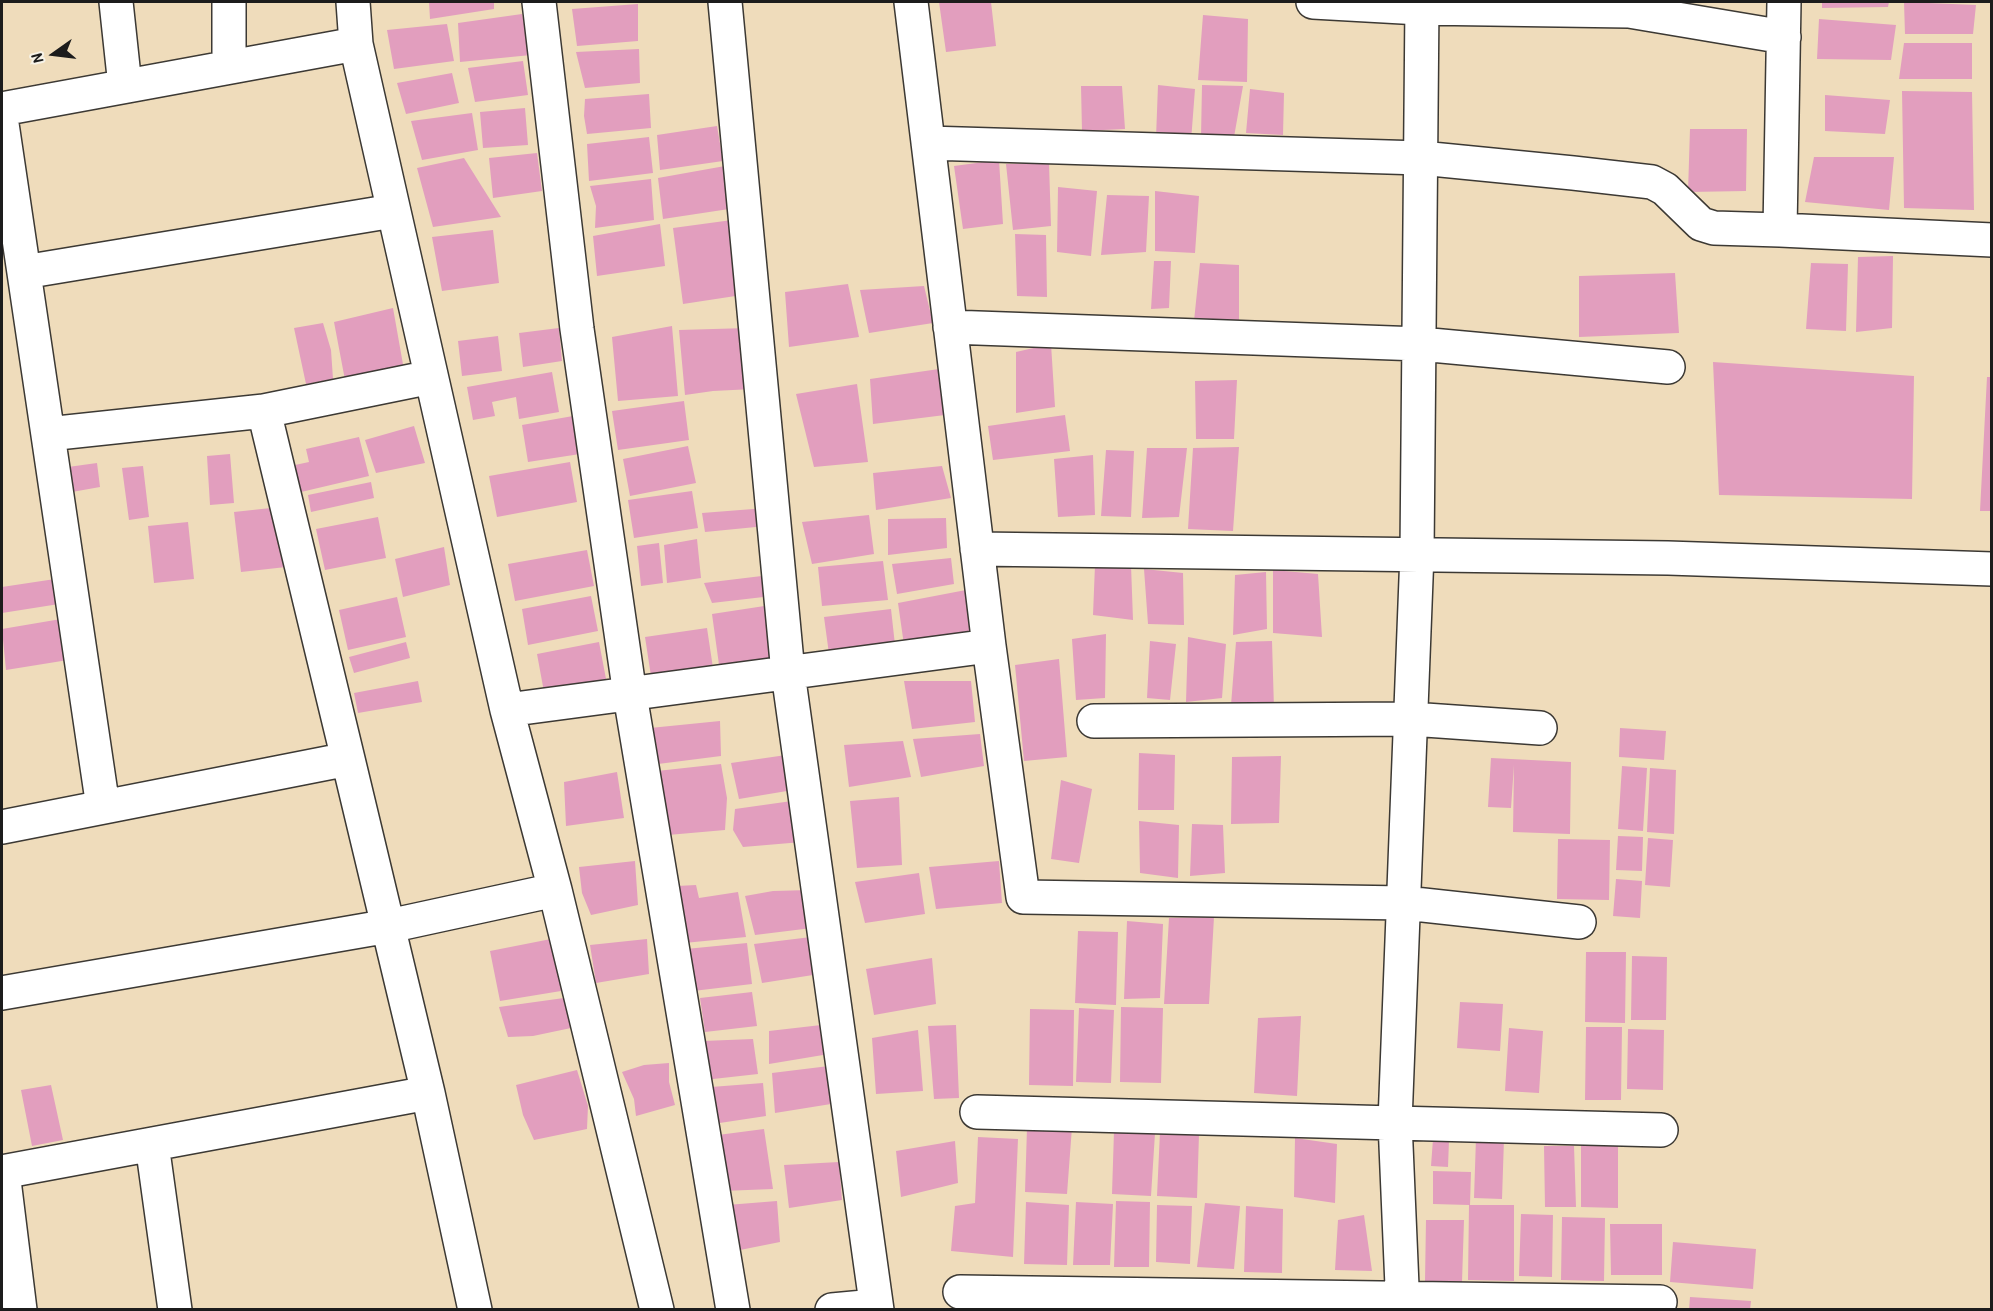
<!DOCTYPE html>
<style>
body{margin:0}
#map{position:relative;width:1993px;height:1311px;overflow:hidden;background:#efdcbb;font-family:"Patrick Hand",sans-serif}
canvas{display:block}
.frame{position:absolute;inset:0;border:3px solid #1c1c1c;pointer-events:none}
.north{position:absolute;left:24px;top:24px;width:60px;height:60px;-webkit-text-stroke:4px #f7f3e8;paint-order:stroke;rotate:256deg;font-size:16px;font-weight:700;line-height:24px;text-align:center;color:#1c1c1c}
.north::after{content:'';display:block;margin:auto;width:21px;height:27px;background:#1c1c1c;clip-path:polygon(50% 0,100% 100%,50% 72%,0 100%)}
</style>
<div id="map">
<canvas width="1993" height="1311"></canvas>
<div class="frame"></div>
<div class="north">N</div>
</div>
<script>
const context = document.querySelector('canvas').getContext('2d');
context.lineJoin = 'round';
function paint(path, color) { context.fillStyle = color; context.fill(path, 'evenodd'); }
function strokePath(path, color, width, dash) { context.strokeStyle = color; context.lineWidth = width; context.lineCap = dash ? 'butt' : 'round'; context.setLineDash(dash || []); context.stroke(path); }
const building = new Path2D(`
 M429,2H494V9L430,19Z
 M939,2H991L996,46L946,52Z
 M1822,2H1889L1888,7L1822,8Z
 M1904,2L1976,5L1973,34H1905Z
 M638,4V41L577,46L572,9Z
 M522,14L531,55L460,62L458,23Z
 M1203,15L1248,19L1247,82L1198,80Z
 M1819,19L1896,25L1891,60L1817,59Z
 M447,24L454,61L394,69L387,30Z
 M1904,43H1972V79H1899Z
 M639,49L640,83L585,88L576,52Z
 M523,61L528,95L475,102L468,68Z
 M452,73L459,103L406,114L397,83Z
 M1158,85L1195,89L1191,141L1156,138Z
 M1202,85L1243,86L1234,137H1201Z
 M1081,86H1122L1125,129L1082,131Z
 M1250,89L1284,93L1283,135L1246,133Z
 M1902,91L1972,92L1974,210L1904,208Z
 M649,94L651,128L587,134L584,116L585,99Z
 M1825,95L1890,100L1885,134L1825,131Z
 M525,108L528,145L483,148L480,112Z
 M472,113L478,150L422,160L411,121Z
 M717,126L723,161L660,170L657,135Z
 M1690,129H1747L1746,191L1688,192Z
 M649,137L653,173L589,181L587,144Z
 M537,153L542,191L493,198L489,158Z
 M1814,157H1894L1889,210L1805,202Z
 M464,158L501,217L433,227L417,168Z
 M999,160L1003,224L963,229L954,166Z
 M1049,163L1051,226L1013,230L1006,164Z
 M725,166L729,209L663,219L658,178Z
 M651,179L654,220L595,228L596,206L590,186Z
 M1058,187L1097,191L1091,256L1057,252Z
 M1155,191L1199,196L1195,253L1155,251Z
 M1107,195L1149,196L1146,252L1101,255Z
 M732,220L742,295L683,304L673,228Z
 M660,224L665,266L597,276L593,236Z
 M493,230L499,283L442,291L432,237Z
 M1015,234L1046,235L1047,297L1017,296Z
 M1893,256L1892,328L1856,332L1858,257Z
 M1154,261H1171L1169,308L1151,309Z
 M1200,263L1239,265V321H1194Z
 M1811,263L1848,264L1846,331L1806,329Z
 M1675,273L1679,333L1579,337V276Z
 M848,284L859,337L789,347L785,292Z
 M924,286L933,323L869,333L860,290Z
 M393,308L404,370L345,380L334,322Z
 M323,323L331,350L333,379L306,384L294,328Z
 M672,326L678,396L618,401L612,337Z
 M559,328L562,361L523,367L519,333Z
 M748,328L753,389L713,391L685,395L679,330Z
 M498,336L502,371L462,376L458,341Z
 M1051,344L1055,407L1016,413V352Z
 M1713,362L1914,376L1912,499L1719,495Z
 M939,369L945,415L873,424L870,379Z
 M552,372L559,412L519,419L516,397L492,402L495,416L473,420L467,387Z
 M1987,377H1992V511H1980Z
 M1237,380L1234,439H1196L1195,381Z
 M857,384L868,462L814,467L796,394Z
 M684,401L689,440L618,450L612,411Z
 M1065,415L1070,451L993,460L988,426Z
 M573,416L580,454L528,462L522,425Z
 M414,426L425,463L376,473L365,440Z
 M359,437L369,476L301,492L295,465L309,462L306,449Z
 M688,446L696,483L630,496L623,459Z
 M1239,447L1233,531L1188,529L1193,448Z
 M1147,448H1187L1179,517L1142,518Z
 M1106,450L1134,451L1131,517L1101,516Z
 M230,454L234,503L210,505L207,456Z
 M1093,455L1095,515L1058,517L1054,459Z
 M570,462L577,502L497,517L489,476Z
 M97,463L100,487L72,492L68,467Z
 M143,466L149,517L129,520L122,468Z
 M942,466L951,498L876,510L873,473Z
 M371,482L374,498L311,512L308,495Z
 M692,491L698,528L634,538L628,500Z
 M280,507L286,567L241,572L234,512Z
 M766,508V526L705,532L702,513Z
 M869,515L874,554L812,564L802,522Z
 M378,517L386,558L325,570L316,529Z
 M946,518L947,548L888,555V519Z
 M188,522L194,579L154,583L148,526Z
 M697,539L701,578L667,583L664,545Z
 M659,543L663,583L641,586L637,546Z
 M444,547L450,585L403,597L395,559Z
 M587,550L594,586L515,601L508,564Z
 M951,558L954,584L897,594L892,564Z
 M883,561L888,600L822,606L818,567Z
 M1095,565H1131L1133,620L1093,615Z
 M1144,569L1183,573L1184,625L1148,624Z
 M1273,570L1318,574L1322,637L1273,633Z
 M1266,572L1267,629L1233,635L1235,575Z
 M770,575L772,596L712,603L704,583Z
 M55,579L59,604L2,613V587Z
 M966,590L971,639L904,645L898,603Z
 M591,596L598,631L528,645L522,609Z
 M397,597L406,637L348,650L339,610Z
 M771,605L779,664L720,672L712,614Z
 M891,609L895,645L829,654L824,617Z
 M61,619L68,660L6,670L2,629Z
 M707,628L713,668L651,676L645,637Z
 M1106,634L1105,698L1076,700L1072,639Z
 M1188,637L1226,644L1222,698L1186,702Z
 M1150,641L1176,644L1170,700L1147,698Z
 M1272,641L1274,709L1231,705L1236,642Z
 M406,642L410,658L354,673L349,657Z
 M599,642L606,679L544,692L537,654Z
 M1059,659L1067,757L1024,761L1015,665Z
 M418,681L422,702L358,713L354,693Z
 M904,681H971L975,722L912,729Z
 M720,721L721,756L658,764L656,743L650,728Z
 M1620,728L1666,731L1664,760L1619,757Z
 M980,734L984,766L921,777L913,739Z
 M903,741L911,777L849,787L844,745Z
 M1139,753L1175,755L1174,810H1138Z
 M793,754V790L739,799L731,763Z
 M1281,756L1279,823L1231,824L1232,757Z
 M1491,758L1571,762L1570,834L1513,832L1514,765L1511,808L1488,807Z
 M721,764L727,798L725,830L668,835L657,771Z
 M1622,766L1647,768L1643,831L1618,829Z
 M1650,768L1676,770L1674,834L1647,832Z
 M617,772L624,818L566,826L564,782Z
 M1061,780L1092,789L1079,863L1051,859Z
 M899,797L902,865L857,868L850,801Z
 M799,800L802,842L743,847L733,830L735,809Z
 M1139,821L1179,825L1178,878L1140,873Z
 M1192,824L1223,825L1225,873L1190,876Z
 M1618,836L1643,837L1642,871L1616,870Z
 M1648,838L1673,840L1670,887L1645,885Z
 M1558,839L1610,840L1609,900L1557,899Z
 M635,861L638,905L591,915L582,893L579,867Z
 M999,861L1002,903L936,909L929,867Z
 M919,873L925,914L865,923L855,882Z
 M1616,879L1642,881L1640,918L1613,916Z
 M696,885L699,898L738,892L746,937L684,943L677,886Z
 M810,890L812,928L755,935L745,896L773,891Z
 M1214,917L1209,1004H1164L1169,918Z
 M1127,921L1163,924L1160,998L1124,999Z
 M1078,931L1118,932L1116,1005L1075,1003Z
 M811,937L813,975L762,983L754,944Z
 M551,939L559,960L561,991L500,1001L490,951Z
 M647,939L649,974L596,983L590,945Z
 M747,943L752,984L693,991L686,949Z
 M1586,952H1626L1625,1023L1585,1022Z
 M1632,956L1667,957L1666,1020H1631Z
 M932,958L936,1004L874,1015L866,969Z
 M752,992L757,1026L705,1032L700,998Z
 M564,998L571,1028L533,1036L508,1037L499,1007Z
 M1460,1002L1503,1004L1500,1051L1457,1048Z
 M1121,1007L1163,1008L1161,1083L1120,1082Z
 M1079,1008L1114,1010L1111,1083L1076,1082Z
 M1030,1009L1074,1010L1073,1086L1029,1085Z
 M1301,1016L1297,1096L1254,1093L1258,1018Z
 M830,1024L835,1053L769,1064V1031Z
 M956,1025L959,1098L934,1099L928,1026Z
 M1586,1027H1622L1621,1100H1585Z
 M1509,1028L1543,1031L1539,1093L1505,1091Z
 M1628,1029L1664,1030L1663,1090L1627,1089Z
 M918,1030L923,1091L876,1094L872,1038Z
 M753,1039L758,1074L704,1080L703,1041Z
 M669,1063V1082L675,1105L636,1116L634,1099L622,1072L644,1065Z
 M829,1066L831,1104L775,1113L772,1073Z
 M577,1070L588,1106L587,1129L534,1140L523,1115L516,1085Z
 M763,1083L766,1116L713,1124L711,1087Z
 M51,1085L63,1140L32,1146L21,1090Z
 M1072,1127L1067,1194L1025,1192L1027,1128Z
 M764,1129L773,1189L722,1191L718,1135Z
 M1114,1131L1155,1133L1151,1196L1112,1194Z
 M1160,1132L1199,1134L1197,1198L1157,1196Z
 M978,1137L1018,1139L1013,1257L951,1251L955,1206L975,1203Z
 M1295,1138L1337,1144L1335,1203L1294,1197Z
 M1476,1138L1504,1139L1502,1199L1474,1198Z
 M1433,1139L1449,1140L1448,1167L1431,1166Z
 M955,1141L958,1183L901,1197L896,1151Z
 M1618,1143V1208L1581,1207V1144Z
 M1544,1146H1574L1576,1207H1545Z
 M839,1162L842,1200L789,1208L784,1165Z
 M1433,1171L1471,1172L1470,1205H1514V1281L1468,1280L1469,1205L1433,1204Z
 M777,1201L780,1242L735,1251L727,1205Z
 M1116,1201L1150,1202L1149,1267H1114Z
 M1026,1202L1069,1205L1067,1265L1024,1264Z
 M1076,1202L1113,1204L1110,1265H1073Z
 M1205,1203L1240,1206L1234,1269L1197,1267Z
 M1157,1205L1192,1206L1190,1264L1156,1262Z
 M1246,1206L1283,1209L1282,1273L1244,1272Z
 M1521,1214L1553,1215L1552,1277L1519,1276Z
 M1364,1215L1372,1271L1335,1270L1338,1220Z
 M1562,1217L1605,1218L1604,1281L1561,1280Z
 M1426,1220H1464L1462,1282L1425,1281Z
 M1610,1224H1662V1275H1611Z
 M1673,1242L1756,1249L1753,1289L1670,1282Z
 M1690,1297L1751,1301L1750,1310H1689Z`);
const street = new Path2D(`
 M116,2L125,86
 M353,2L356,44L507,710L555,890L657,1310
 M539,2L577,329L630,695L733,1310
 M725,2L788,673L877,1310
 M1313,2L1420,8L1629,11L1784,37
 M1784,2L1780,230L1992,240
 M229,67V2
 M2,109L356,44
 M2,124L103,807
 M928,143L1421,158L1573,173L1652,182L1665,189L1701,224L1714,228L1780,230
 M24,272L393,211
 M950,327L1420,344L1668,367
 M48,434L264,411
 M977,549L1668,558L1992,569
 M989,646L1023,897L1405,903L1579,922
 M507,710L989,646L911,2
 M1094,721L1411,719L1540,728
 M2,827L348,759L264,411L431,377
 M2,993L389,926L555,890
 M428,1093L475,1310
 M977,1112L1661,1130
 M152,1144L175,1310
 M2,1172L428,1093L348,759
 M3,1172L20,1310
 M960,1292L1660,1302
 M832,1310L875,1306
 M1403,1310L1395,1122L1417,553L1422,2`);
paint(building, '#e29ebe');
strokePath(street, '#3c3934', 36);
strokePath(street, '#fff', 33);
</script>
